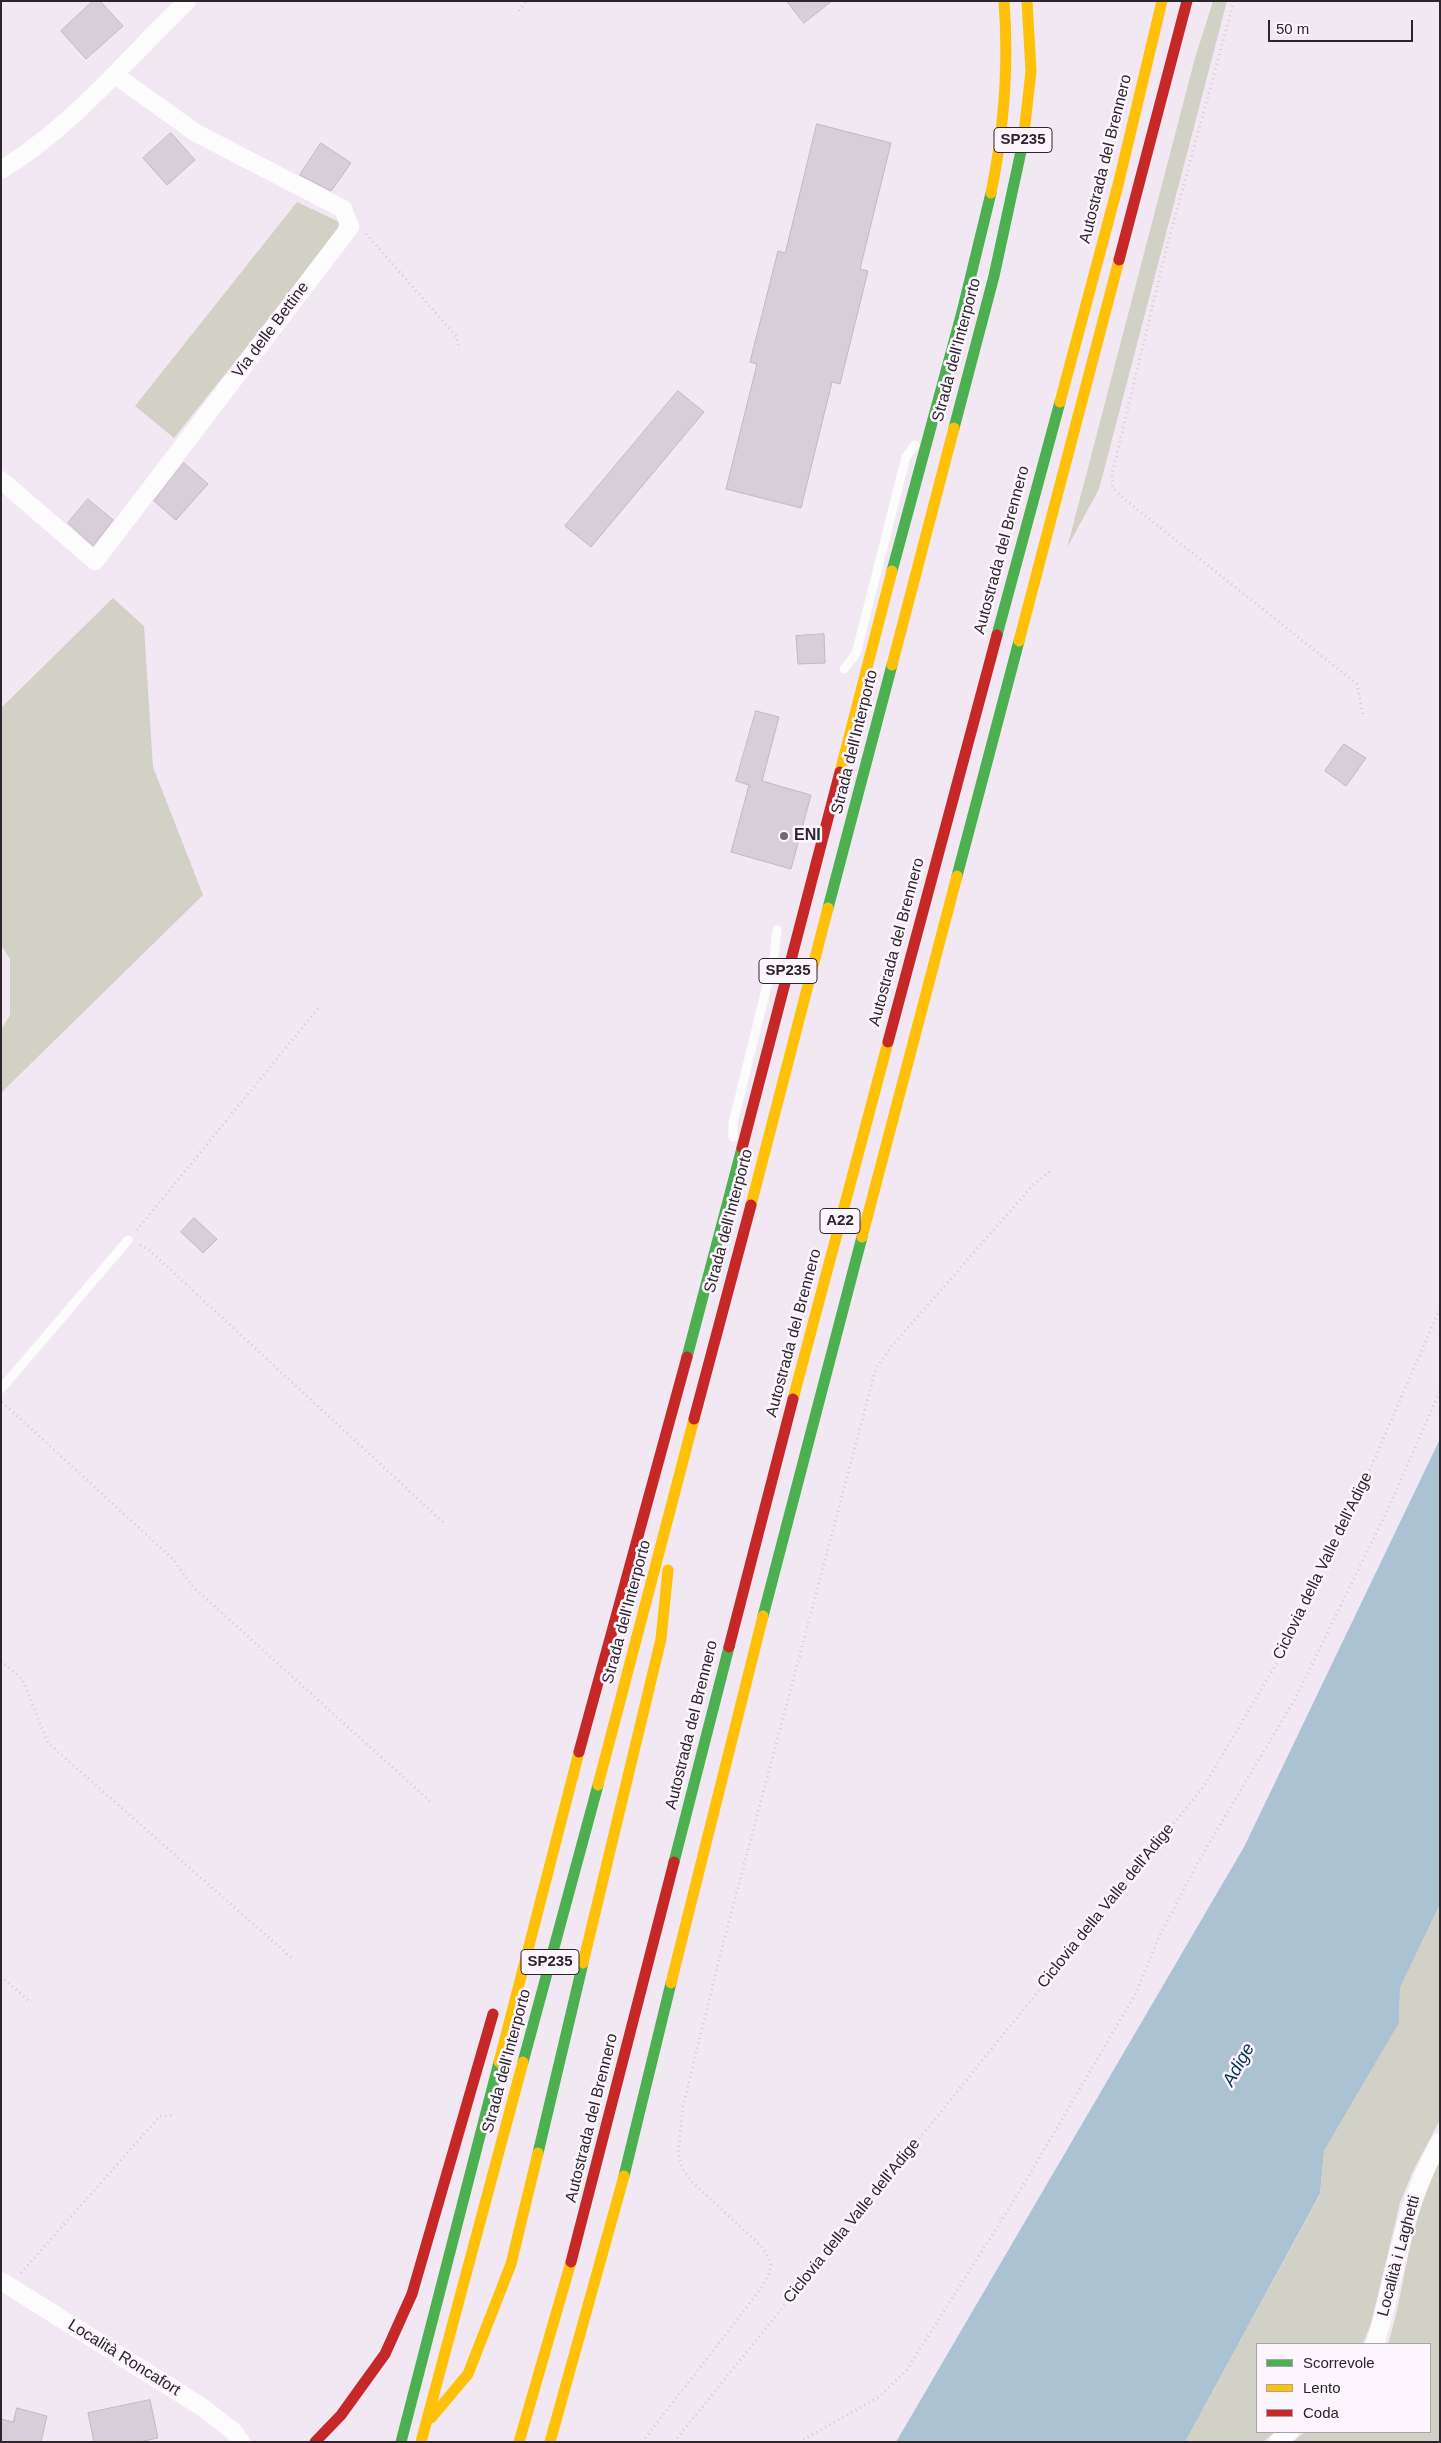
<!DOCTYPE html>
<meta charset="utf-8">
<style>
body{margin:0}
#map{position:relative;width:1441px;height:2443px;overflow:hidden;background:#f2e8f3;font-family:Helvetica,sans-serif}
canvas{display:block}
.frame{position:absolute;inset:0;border:2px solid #2c252c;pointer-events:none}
.legend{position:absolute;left:1256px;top:2343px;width:175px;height:90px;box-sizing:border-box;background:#fdf5fd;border:1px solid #a9a2a9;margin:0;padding:6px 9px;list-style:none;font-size:15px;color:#2c252c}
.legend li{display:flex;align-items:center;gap:10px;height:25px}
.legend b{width:25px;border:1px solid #a9a2a9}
.scale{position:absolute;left:1268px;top:20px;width:145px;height:22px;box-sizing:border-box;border:2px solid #2c252c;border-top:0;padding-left:6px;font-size:15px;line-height:18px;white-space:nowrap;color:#2c252c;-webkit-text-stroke:4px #fdf5fd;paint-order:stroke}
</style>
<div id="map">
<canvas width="1441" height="2443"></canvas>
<div class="frame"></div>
<ul class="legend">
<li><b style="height:6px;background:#4caf50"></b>Scorrevole</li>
<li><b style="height:6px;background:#ffc107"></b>Lento</li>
<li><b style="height:6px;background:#c62828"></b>Coda</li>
</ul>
<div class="scale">50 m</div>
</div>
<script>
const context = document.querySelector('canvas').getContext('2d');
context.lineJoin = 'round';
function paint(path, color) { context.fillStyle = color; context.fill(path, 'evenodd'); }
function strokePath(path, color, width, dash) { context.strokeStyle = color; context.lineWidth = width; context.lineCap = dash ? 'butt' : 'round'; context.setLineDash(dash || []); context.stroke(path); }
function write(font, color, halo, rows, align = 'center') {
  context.font = font + ' Helvetica,sans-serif'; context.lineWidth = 5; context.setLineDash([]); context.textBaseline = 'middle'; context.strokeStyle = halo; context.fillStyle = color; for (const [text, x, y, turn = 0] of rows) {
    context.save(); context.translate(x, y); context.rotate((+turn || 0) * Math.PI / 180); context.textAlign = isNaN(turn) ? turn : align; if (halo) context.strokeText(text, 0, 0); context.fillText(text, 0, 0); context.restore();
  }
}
const green = new Path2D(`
 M1213,1H1227L1099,489L1067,548L1195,58Z
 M297,202L339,222L338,233L174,438L135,406Z
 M113,598L144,626L153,767L203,895L1,1093V1030L10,1015V959L1,945V708Z
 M1440,1904V2120L1413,2171L1400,2203L1371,2323L1363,2344H1257V2432H1275L1263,2442H1185L1320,2195L1324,2151L1399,2023L1400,1988Z
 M1440,2160V2442H1292L1305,2432H1430V2344H1388C1407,2283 1408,2218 1440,2160Z`);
const water = new Path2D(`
 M1440,1439V1904L1400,1988L1399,2023L1324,2151L1320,2194L1185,2442H896L1244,1847Z`);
const building = new Path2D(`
 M93,1H100L123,26L86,59L61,31Z
 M787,1H832L804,23Z
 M817,124L891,143L860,269L868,271L840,384L832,382L801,508L726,489L757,364L750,362L778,251L785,253Z
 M171,133L195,160L167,185L143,158Z
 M321,143L351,163L331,191L300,175Z
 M678,391L704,412L591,547L565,526Z
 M184,463L208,484L176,520L154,501Z
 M88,499L113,520L93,546L68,523Z
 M824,634L825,663L798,664L796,636Z
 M756,711L779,717L762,781L811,795L791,869L731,852L749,785L736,781Z
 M1344,744L1366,758L1346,786L1325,771Z
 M194,1218L217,1239L203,1253L181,1232Z
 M150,2400L158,2438L139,2442H94L88,2413Z
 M17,2408L47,2416L41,2442H1V2419L13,2422Z`);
const path = new Path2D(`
 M1234,1L1167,246L1112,474L1113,488L1123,498L1357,684L1363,716
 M519,11L526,1
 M366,234L457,337L459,350
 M137,1230L320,1006
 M140,1245L148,1249L444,1523
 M2,1402L174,1560L191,1585L433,1804
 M1,1661L22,1679L48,1743L293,1959
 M1,1976L30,2002
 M21,2273L160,2116L173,2115
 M1397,2344L1407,2338L1440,2305
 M642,2442L757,2294L769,2274L771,2264L763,2248L690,2180L682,2168L678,2153L683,2106L723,1944L876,1368L892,1346L1032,1186L1052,1170
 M674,2442L1204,1786L1281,1656L1351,1513L1440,1308
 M799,2442L879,2397L906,2371L1015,2199L1136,1993L1158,1939L1198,1862L1295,1699L1388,1509L1440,1391`);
const lane = new Path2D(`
 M844,669L856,654L906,457L915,445
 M733,1137V1123L774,957L777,930
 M1,1389L128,1240`);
const street = new Path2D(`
 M1,170C73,126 127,59 187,1
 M1,480L95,561L350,227L343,209L196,133L115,75
 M1,2281L202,2407L233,2431L241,2442
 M1375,2344C1396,2276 1403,2205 1440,2142
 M1278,2442L1290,2432`);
const fast = new Path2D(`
 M954,428L994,276L1023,142
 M892,571L962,312L991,193
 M997,635L1060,402
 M957,876L1019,641
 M828,908L892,665
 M687,1357L742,1148
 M763,1616L862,1237
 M674,1862L729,1647
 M523,2062L598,1785
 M538,2153L583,1963
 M624,2176L671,1983
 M401,2442L499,2062`);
const slow = new Path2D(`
 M1023,142L1031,71L1027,1
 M991,193C1004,129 1009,66 1004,1
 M1060,402L1118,185L1162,1
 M1019,641L1119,260
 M892,665L954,428
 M840,772L892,571
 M751,1205L828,908
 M862,1237L957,876
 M793,1399L888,1042
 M598,1785L694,1419
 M583,1963L661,1639L668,1570
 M671,1983L763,1616
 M499,2062L579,1752
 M431,2418L468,2374L511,2264L538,2153
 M421,2442L523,2062
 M519,2442L571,2262
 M550,2442L624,2176`);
const jam = new Path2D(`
 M1119,260L1187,1
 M888,1042L997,635
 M742,1148L840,772
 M694,1419L751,1205
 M729,1647L793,1399
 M579,1752L687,1357
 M571,2262L674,1862
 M315,2442L341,2415L385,2354L412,2294L493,2014`);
const markers = [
 [784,836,5,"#716972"]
];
const shields = [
 [1023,140,58],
 [788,971,58],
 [840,1221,40],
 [550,1962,58]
];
const shieldNames = [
 ["SP235",1023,140],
 ["SP235",788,971],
 ["A22",840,1221],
 ["SP235",550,1962]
];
const streetNames = [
 ["Autostrada del Brennero",1106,159,-76],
 ["Via delle Bettine",271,330,-53],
 ["Strada dell'Interporto",957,350,-75],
 ["Autostrada del Brennero",1002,550,-75],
 ["Strada dell'Interporto",855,742,-76],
 ["Autostrada del Brennero",897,942,-75],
 ["Strada dell'Interporto",729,1221,-75],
 ["Autostrada del Brennero",794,1333,-75],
 ["Ciclovia della Valle dell'Adige",1323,1566,-64],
 ["Strada dell'Interporto",627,1612,-75],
 ["Autostrada del Brennero",692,1725,-76],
 ["Ciclovia della Valle dell'Adige",1106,1906,-51],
 ["Strada dell'Interporto",507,2061,-75],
 ["Autostrada del Brennero",592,2118,-76],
 ["Ciclovia della Valle dell'Adige",852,2221,-51],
 ["Località i Laghetti",1399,2256,-75],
 ["Località Roncafort",124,2358,32]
];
const poiNames = [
 ["ENI",794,836]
];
const waterNames = [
 ["Adige",1239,2065,-61]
];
paint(green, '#d2d1c5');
paint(water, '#abc2d3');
paint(building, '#d8ced9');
strokePath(building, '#c0b8c0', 1);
strokePath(path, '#d0ccd0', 3, [1, 4]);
strokePath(lane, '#fdfcfd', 9);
strokePath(street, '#fdfcfd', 18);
strokePath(fast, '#4caf50', 11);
strokePath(slow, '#ffc107', 11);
strokePath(jam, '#c62828', 11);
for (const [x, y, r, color] of markers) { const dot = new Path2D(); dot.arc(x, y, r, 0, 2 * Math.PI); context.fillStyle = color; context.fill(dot); strokePath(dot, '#fdf5fd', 2); }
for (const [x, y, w] of shields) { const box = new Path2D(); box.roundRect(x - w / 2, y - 12.5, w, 25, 4); context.fillStyle = '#fdf5fd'; context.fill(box); strokePath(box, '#2c252c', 1); }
write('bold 15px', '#2c252c', null, shieldNames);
write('16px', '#2c252c', '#fdf5fd', streetNames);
write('bold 16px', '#2c252c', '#fdf5fd', poiNames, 'left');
write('italic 18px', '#01394e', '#fdf5fd', waterNames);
</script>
